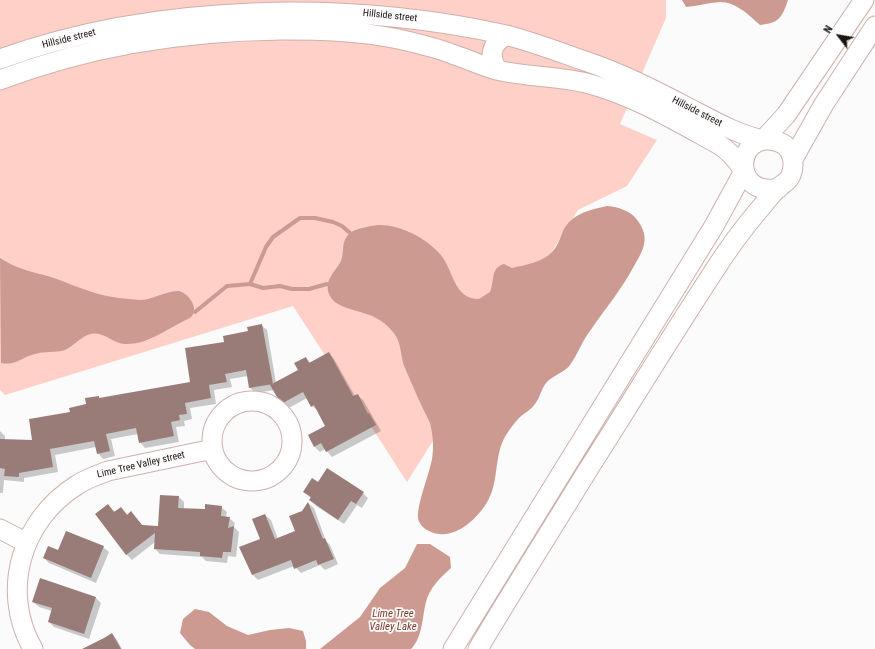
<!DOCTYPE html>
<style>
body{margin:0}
#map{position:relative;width:875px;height:649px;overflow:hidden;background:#fbfbfb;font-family:"Roboto Condensed",sans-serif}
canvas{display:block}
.north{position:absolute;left:819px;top:16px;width:40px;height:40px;-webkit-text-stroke:3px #fbfbfb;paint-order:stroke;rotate:301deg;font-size:11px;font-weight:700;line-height:16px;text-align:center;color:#1e1412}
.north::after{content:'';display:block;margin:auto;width:14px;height:18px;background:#1e1412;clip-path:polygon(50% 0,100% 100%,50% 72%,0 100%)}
</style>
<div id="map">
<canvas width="875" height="649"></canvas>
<div class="north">N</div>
</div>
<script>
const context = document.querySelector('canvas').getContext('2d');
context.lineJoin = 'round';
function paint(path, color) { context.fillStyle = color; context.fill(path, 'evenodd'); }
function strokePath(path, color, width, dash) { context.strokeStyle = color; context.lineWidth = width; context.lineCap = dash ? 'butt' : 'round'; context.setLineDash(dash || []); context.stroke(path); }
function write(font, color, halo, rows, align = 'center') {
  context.font = font + ' "Roboto Condensed",sans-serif'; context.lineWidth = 3.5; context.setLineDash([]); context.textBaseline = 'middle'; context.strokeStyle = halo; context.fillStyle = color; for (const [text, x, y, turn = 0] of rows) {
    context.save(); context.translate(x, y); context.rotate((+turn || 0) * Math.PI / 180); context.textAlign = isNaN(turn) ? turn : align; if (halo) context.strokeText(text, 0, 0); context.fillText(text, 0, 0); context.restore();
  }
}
const green = new Path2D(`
 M0,0H666V18L620,124L657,140L627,186L578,210L407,482L293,306L5,395L0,390Z`);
const water = new Path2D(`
 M682,0H788C782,18 779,23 760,25C749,15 736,2 720,2C708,3 697,6 686,7Z
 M607,206C619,207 631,211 638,221C643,228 646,236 644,244C643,251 638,259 634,266C622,289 605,309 590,331C582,341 578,354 570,365C564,373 553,375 546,383C541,389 540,398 535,404C531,410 524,413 519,418C514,423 510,429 506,435C493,456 500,483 486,504C474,522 452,542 429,531C424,529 419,524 418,518C417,504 429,475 432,459C434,447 433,435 430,423C421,405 413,387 405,368C400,356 402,341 392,331C388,326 382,321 376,318C363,310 335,310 329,294C324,280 335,272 341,261C345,252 340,242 350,233C354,230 361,228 367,227C371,226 375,225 379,225C401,225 426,238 440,254C454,270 453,299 479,299L490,292C495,281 490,268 504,264L512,268C525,265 543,262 552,252C558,246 560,238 563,231C572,213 590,210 607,206Z
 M0,258C20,271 36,272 57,279C70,284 82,289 95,293C109,297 125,299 140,300C152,300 168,290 179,291C190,294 200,310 190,318C169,327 149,345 125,344C113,344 104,331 91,334C81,336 74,346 65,350C55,353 45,351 35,354C21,357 17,366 1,363Z
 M417,544H430L450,557L451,568C440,578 430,587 426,602C422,617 423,637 411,649H320L360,617L380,588L405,568Z
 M195,609L209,612L227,626L248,635L270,630L289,628L303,631L306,641V649H195L190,645L180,633L183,619Z`);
const shadow = new Path2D(`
 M261,325L267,330L276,383L299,371L306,358L311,363L329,353L334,359L355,396L357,395L363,400L381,431L332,457L325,449L320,452L315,447L309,435L326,427L318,411L312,406L307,398L287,409L282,404L274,390L256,393L250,388L248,376L230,379L232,387L214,390L216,404L190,408L192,419L184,421L185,426L176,427L179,442L145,448L140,442L138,434L111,439L115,456L103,459L98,453L96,447L55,455L58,472L24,478V482L4,480L3,493H0V431L5,436V440L33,441L71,413L88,405L98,397L101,399L192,383L225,343Z
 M318,483L363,493L368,498L362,508L357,505L344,524L316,506L311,500L312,499L304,492Z
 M179,497L184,502V509L206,510L221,507L227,512L226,517L229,518L235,523L234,527L239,532L236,557L228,556L227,563L206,561L202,557L160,554L155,549V542L132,560L126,554L108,505L115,512L121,508L128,515L131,513L143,526L159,527Z
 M308,503L314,508L326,541L330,545L338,564L325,570L320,565L301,573L294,566L258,580L253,575L240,548L262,539L265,515L271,520L278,539L296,532L303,512Z
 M103,547L109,552L96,583L49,563L44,558L59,551Z
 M96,598L101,603L89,639L54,627L49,622L52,611L39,607L33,602Z
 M112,634L117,640L122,649H85Z`);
const stream = new Path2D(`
 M250,284L263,288L280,286L292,289H309L327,284
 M195,312L227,286L250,284L266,247L273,237L300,218H315L333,222L342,226L350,233`);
const building = new Path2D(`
 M262,324L273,384L249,388L246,370L225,374L227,382L209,385L211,398L185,403L187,414L179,415L180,420L171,422L174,436L139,443L136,428L106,434L110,451L97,454L94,441L50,449L53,467L19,473V477L4,476L5,469L0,468V439L32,440L29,419L70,412L69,408L86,404L85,398L99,396V398L190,382L185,348L224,342L223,336L248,331L247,327Z
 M329,352L353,396L358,394L368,414L369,413L376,425L326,452L321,443L314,447L308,435L325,426L314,405L311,407L303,392L281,404L270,385L298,370L294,363L306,357L309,363Z
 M327,468L364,492L356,504L351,501L338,520L309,500L311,497L303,492L312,478L318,482Z
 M160,495L179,496L178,508L205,509V504L222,506L221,516L230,517L228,528L234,526L231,552H223L222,558L200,556V552L154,549L155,533L126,555L95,514L108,504L114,512L121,507L127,515L131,511L142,525L158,526Z
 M308,502L323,539L325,538L334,559L318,565L316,560L294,569L291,560L252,575L239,547L260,539L252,519L265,514L275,539L295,531L289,516L302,511Z
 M66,531L104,546L91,578L43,558L48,546L58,550Z
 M40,578L96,597L84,634L48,622L52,608L32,602Z
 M112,633L121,649H82L104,638Z`);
const minor = new Path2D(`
 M0,59C155,3 347,0 506,35C533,42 559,52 585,61C621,73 654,90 687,107C712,120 736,134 763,140L786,115L864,0
 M498,70C488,57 491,43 506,36
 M0,80C89,46 187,31 282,30C321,30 360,31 398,39C416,43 434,47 452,54C467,59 482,66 497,70C526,77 557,76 586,83C633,95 676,121 718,144C730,151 737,160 744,171L714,226L453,649
 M793,159L824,104L875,26
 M212 441a40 40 0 1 1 80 0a40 40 0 1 1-80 0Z
 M0,529L27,543
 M33,649C0,591 21,520 77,485C86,479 97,475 108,471L213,449
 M478,649C513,590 550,532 586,473C628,407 669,340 712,274C726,252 741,231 758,211C765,203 771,194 779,187C784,183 789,181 791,175C795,165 793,152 785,145C780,142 774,140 768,140C733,140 735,198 779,188`);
const streetNames = [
 ["Hillside street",390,16,6],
 ["Hillside street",69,39,-14],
 ["Hillside street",697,112,27],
 ["Lime Tree Valley street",141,465,-13]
];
const waterNames = [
 ["Lime Tree",393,614],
 ["Valley Lake",393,627]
];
paint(green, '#fed0c7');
paint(water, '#cc9a90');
paint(shadow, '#0003');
strokePath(stream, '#cc9a90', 4);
paint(building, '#997c77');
strokePath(minor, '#ceb0aa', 21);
strokePath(minor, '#fff', 19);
write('10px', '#1e1412', '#fbfbfb', streetNames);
write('italic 11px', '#7e3d31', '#fbfbfb', waterNames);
</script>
